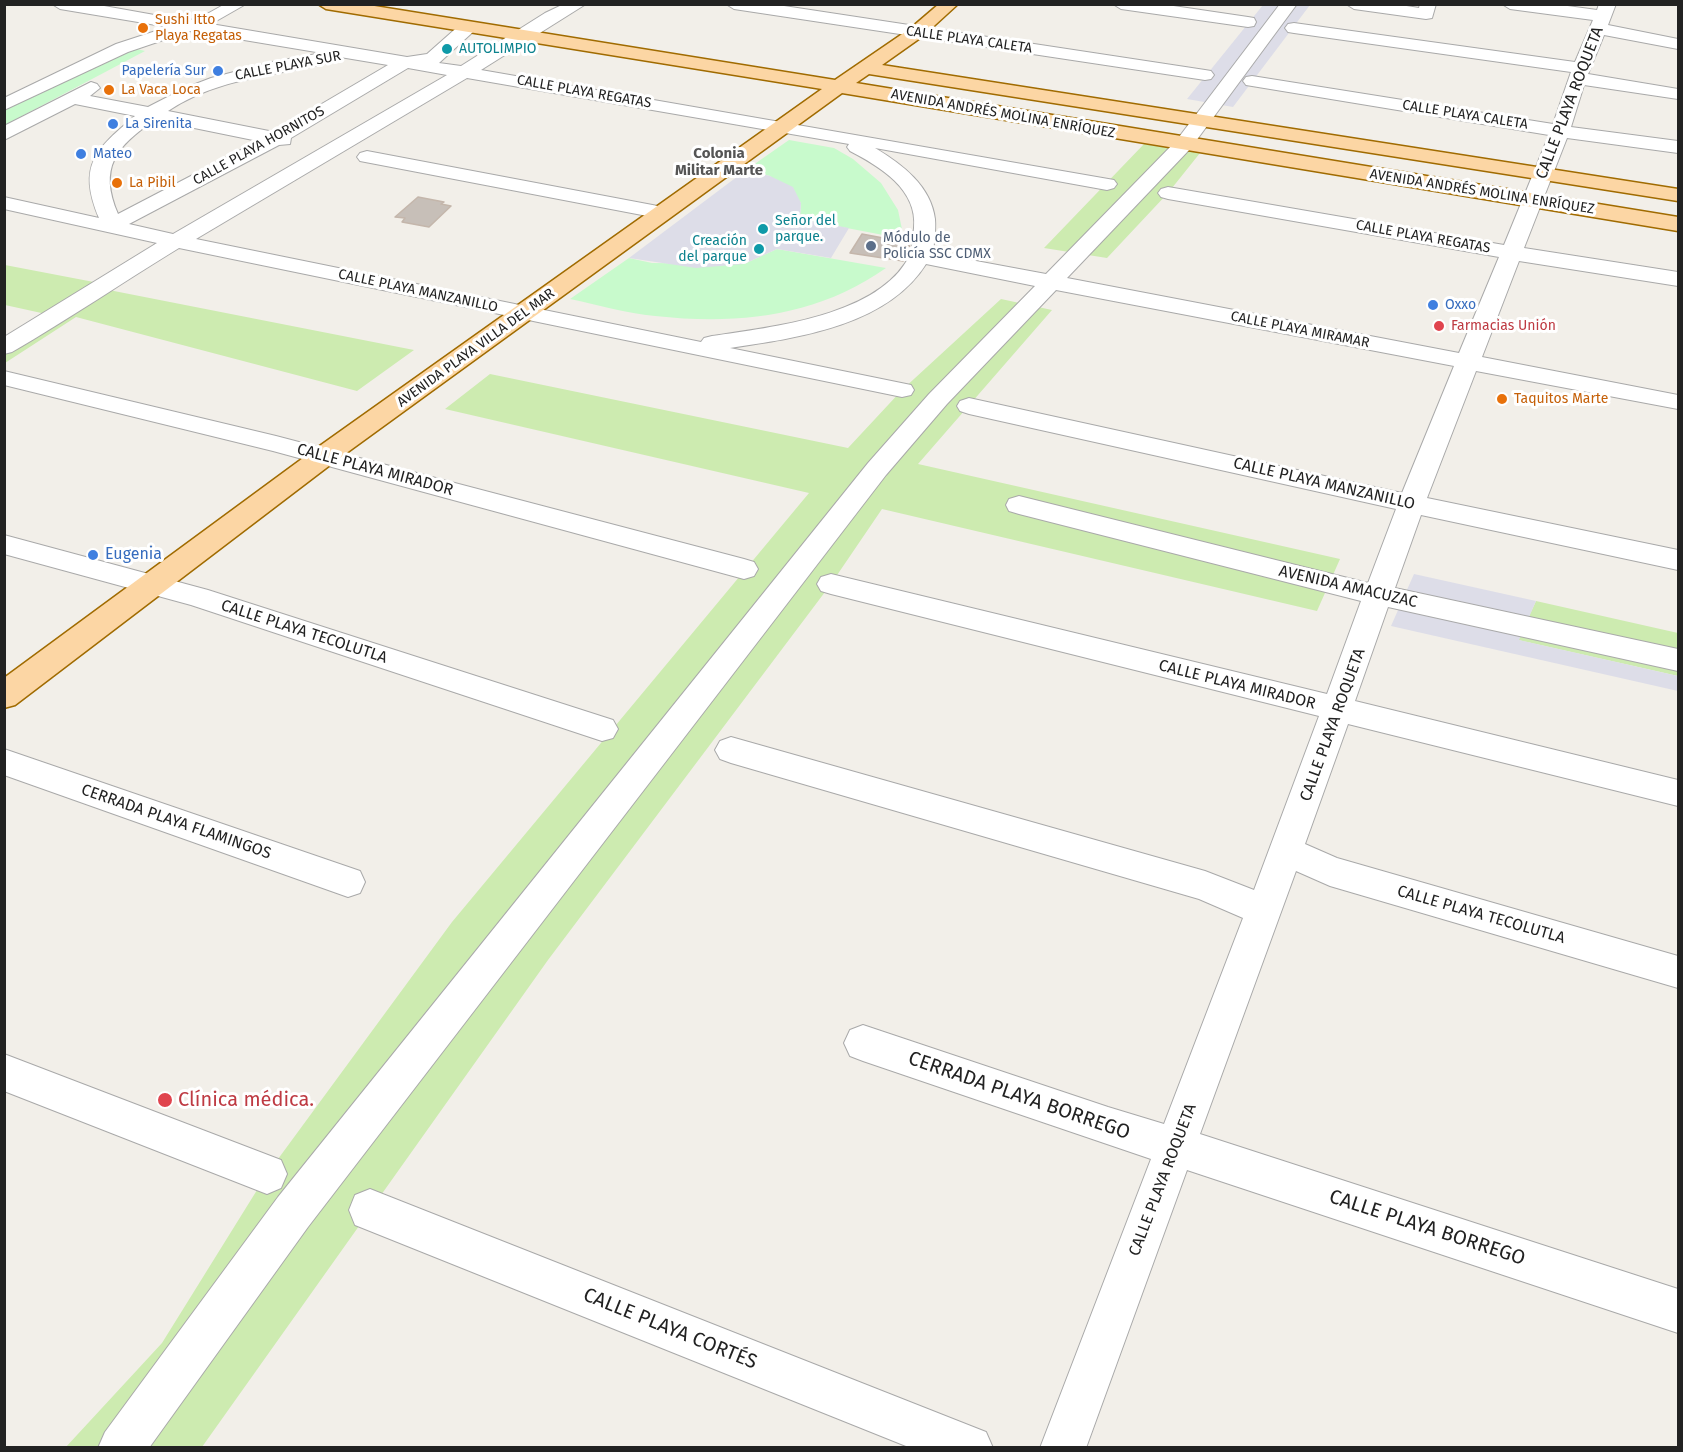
<!DOCTYPE html>
<meta charset="utf-8">
<style>
body{margin:0}
#map{position:relative;width:1683px;height:1452px;overflow:hidden;background:#f2efe9;font-family:"Fira Sans",sans-serif}
canvas{display:block}
.frame{position:absolute;inset:0;border:6px solid #222;pointer-events:none}
</style>
<div id="map">
<canvas width="1683" height="1452"></canvas>
<div class="frame"></div>
</div>
<script>
const context = document.querySelector('canvas').getContext('2d');
context.lineJoin = 'round';
function paint(path, color) { context.fillStyle = color; context.fill(path, 'evenodd'); }
function strokePath(path, color, width, dash) { context.strokeStyle = color; context.lineWidth = width; context.lineCap = dash ? 'butt' : 'round'; context.setLineDash(dash || []); context.stroke(path); }
function write(font, color, halo, rows, align = 'center') {
  context.font = font + ' "Fira Sans",sans-serif'; context.lineWidth = 6; context.setLineDash([]); context.textBaseline = 'middle'; context.strokeStyle = halo; context.fillStyle = color; for (const [text, x, y, turn = 0] of rows) {
    context.save(); context.translate(x, y); context.rotate((+turn || 0) * Math.PI / 180); context.textAlign = isNaN(turn) ? turn : align; if (halo) context.strokeText(text, 0, 0); context.fillText(text, 0, 0); context.restore();
  }
}
const grass = new Path2D(`
 M1144,144L1200,153L1168,193L1107,258L1044,248Z
 M5,265L99,283L100,287L114,291L414,350L357,391L76,317L5,363L4,340L46,314L5,305Z
 M1001,299L1052,310L918,464L1340,559L1317,611L882,509L831,584L548,960L202,1447L65,1448L162,1343L267,1174L452,922L809,493L445,409L490,374L848,448L902,390Z
 M1536,601L1678,633V676L1518,640Z`);
const park = new Path2D(`
 M129,47L145,51L5,125V107Z
 M789,140L834,148L853,159L881,183L898,210L904,239L800,219L801,203L770,176L746,170Z
 M777,249L886,268C816,317 738,325 655,316C626,313 598,305 570,299L629,258L652,263L744,264Z`);
const plaza = new Path2D(`
 M1263,5H1310L1233,107L1187,99Z
 M746,170L770,176L793,187L801,203L800,219L849,228L831,258L777,249L744,264L696,268L629,258Z
 M1414,574L1536,601L1519,640L1678,676V691L1391,626Z`);
const building = new Path2D(`
 M418,197L444,202L441,204L451,206L429,227L402,222L405,218L395,217Z
 M862,234L910,243L908,254L903,261L850,253Z`);
const minor = new Path2D(`
 M52,4H93L188,21L207,14L225,4H246L211,24L407,57L427,54L462,23H474L477,27L474,31L439,63L461,66L545,13L564,4H586L481,70L1114,180L1117,184L1114,188L1107,190L875,148C902,164 931,186 935,219C936,230 934,242 933,253L1046,274L1176,141L1280,4H1297L1190,149L1067,278L1459,353L1499,257L1168,199L1161,197L1158,193L1161,189L1168,187L1504,245L1549,135L1252,86L1246,85L1243,81L1246,77L1252,76L1553,124L1571,72L1294,33L1288,32L1285,28L1288,24L1294,23L1575,62L1593,20L1510,9L1502,4H1553L1597,10L1599,4H1616L1608,25L1678,39V49L1604,35L1588,74L1678,89V99L1584,85L1571,127L1678,141V153L1567,138L1524,248L1678,272V286L1519,261L1482,357L1678,395V409L1476,371L1427,498L1678,550V570L1421,515L1395,588L1678,649V671L1388,607L1355,701L1678,780V806L1348,724L1305,844L1337,858L1678,956V988L1330,886L1296,871L1200,1134L1678,1289V1333L1187,1170L1086,1448H1040L1151,1159L863,1061L850,1056L844,1043L850,1030L863,1025L1108,1107L1164,1124L1243,918L1199,899L731,763L720,759L715,750L720,741L731,737L1205,871L1254,890L1319,716L831,594L821,591L817,584L821,577L831,574L1327,694L1361,601L1019,514L1009,511L1006,505L1009,499L1019,496L1368,583L1396,509L969,414L960,411L957,406L960,401L969,398L1402,493L1454,366L1056,290L947,404L886,475L308,1227L149,1448H98L105,1432L278,1197L868,463L929,394L1035,286L926,264C887,326 797,338 730,348L911,385L914,390L911,395L902,397L179,248C123,282 69,319 12,352L4,354V337L157,243L4,209V197L99,218C77,165 96,149 135,116L75,104L4,140V126L91,82L97,84L100,88L90,96L148,107L185,88L211,78L272,62L322,53L190,31L128,52L4,110V98L116,44L168,27L60,9ZM334,56L388,65L274,132L168,111C219,77 276,76 333,62L336,58ZM408,68L447,75L173,234L129,224L279,145L290,144L291,138ZM467,78L849,144L847,147L850,151C879,166 918,189 914,228C913,236 913,247 910,255C880,316 772,327 712,336L704,338L701,342L196,239ZM155,120L258,141L118,214C98,168 116,146 155,120Z
 M726,4H771L1205,70L1211,71L1214,75L1211,79L1205,80L734,9Z
 M1113,4H1160L1248,17L1254,18L1256,22L1254,26L1248,27L1121,9Z
 M1346,4H1394L1419,8L1420,4H1436L1432,18L1426,19L1354,9Z
 M367,151L663,207L670,209L673,213L670,217L663,219L360,161L357,157L360,153Z
 M4,371L276,436L744,559L754,562L758,569L754,576L744,579L273,451L4,385Z
 M4,535L208,590L613,720L618,729L613,738L602,741L191,605L4,554Z
 M4,749L360,871L365,882L360,893L348,897L4,775Z
 M4,1054L281,1160L287,1174L281,1188L267,1194L4,1091Z
 M370,1189L986,1432L993,1448H911L355,1225L349,1210L355,1195Z`);
const major = new Path2D(`
 M318,4H362L835,80L911,28L939,4H958L923,36L882,65L1678,189V201L869,74L856,83L1678,217V231L842,93L334,462L15,705L4,708V678L314,450L822,89L326,9Z`);
const markers = [
 [143,28,6,"#e8710a"],
 [447,49,6,"#0f9aa8"],
 [218,71,6,"#3f7fe0"],
 [109,90,6,"#e8710a"],
 [113,124,6,"#3f7fe0"],
 [81,154,6,"#3f7fe0"],
 [117,183,6,"#e8710a"],
 [763,229,6,"#0f9aa8"],
 [871,246,6,"#5c6f8a"],
 [759,249,6,"#0f9aa8"],
 [1433,305,6,"#3f7fe0"],
 [1439,326,6,"#e0444e"],
 [1502,399,6,"#e8710a"],
 [93,555,6,"#3f7fe0"],
 [165,1100,8,"#e0444e"]
];
const farFoodnames = [
 ["Sushi Itto",155,20],
 ["Playa Regatas",155,36],
 ["La Vaca Loca",121,90],
 ["La Pibil",129,183],
 ["Taquitos Marte",1514,399]
];
const farStreetnames = [
 ["CALLE PLAYA CALETA",969,40,8],
 ["CALLE PLAYA SUR",288,66,-11],
 ["CALLE PLAYA REGATAS",584,92,10],
 ["AVENIDA ANDRÉS MOLINA ENRÍQUEZ",1003,114,10],
 ["CALLE PLAYA CALETA",1465,115,9],
 ["CALLE PLAYA HORNITOS",259,146,-29],
 ["AVENIDA ANDRÉS MOLINA ENRÍQUEZ",1482,192,9],
 ["CALLE PLAYA REGATAS",1423,237,10],
 ["CALLE PLAYA MANZANILLO",418,291,12],
 ["CALLE PLAYA MIRAMAR",1300,330,11],
 ["AVENIDA PLAYA VILLA DEL MAR",476,348,-36]
];
const farCulturenames = [
 ["AUTOLIMPIO",459,49],
 ["Señor del",775,221],
 ["parque.",775,237],
 ["Creación",747,241,"right"],
 ["del parque",747,257,"right"]
];
const farShopnames = [
 ["Papelería Sur",206,71,"right"],
 ["La Sirenita",125,124],
 ["Mateo",93,154],
 ["Oxxo",1445,305]
];
const farServicenames = [
 ["Módulo de",883,238],
 ["Policía SSC CDMX",883,254]
];
const farHealthnames = [
 ["Farmacias Unión",1451,326]
];
const farNeighbourhoodnames = [
 ["Colonia",719,154],
 ["Militar Marte",719,171]
];
const streetNames = [
 ["CALLE PLAYA ROQUETA",1570,103,-69],
 ["CALLE PLAYA MIRADOR",375,470,15],
 ["CALLE PLAYA MANZANILLO",1324,484,13],
 ["AVENIDA AMACUZAC",1348,587,13],
 ["CALLE PLAYA TECOLUTLA",304,632,18],
 ["CALLE PLAYA MIRADOR",1237,685,14],
 ["CALLE PLAYA ROQUETA",1333,725,-70],
 ["CERRADA PLAYA FLAMINGOS",176,822,19],
 ["CALLE PLAYA TECOLUTLA",1481,915,16],
 ["CALLE PLAYA ROQUETA",1163,1180,-69]
];
const shopNames = [
 ["Eugenia",105,555]
];
const nearStreetnames = [
 ["CERRADA PLAYA BORREGO",1019,1096,19],
 ["CALLE PLAYA BORREGO",1427,1228,18],
 ["CALLE PLAYA CORTÉS",670,1329,22]
];
const nearHealthnames = [
 ["Clínica médica.",178,1100]
];
paint(grass, '#cdebb0');
paint(park, '#c8facc');
paint(plaza, '#dddde8');
paint(building, '#c7bfb8');
strokePath(building, '#c4b6ab', 1.5);
strokePath(minor, '#a9a9a9', 2);
strokePath(major, '#a06b00', 3);
paint(minor, '#fff');
paint(major, '#fcd6a4');
for (const [x, y, r, color] of markers) { const dot = new Path2D(); dot.arc(x, y, r, 0, 2 * Math.PI); context.fillStyle = color; context.fill(dot); strokePath(dot, '#fff', 2); }
write('14px', '#c56008', '#fff', farFoodnames, 'left');
write('14px', '#222', '#fff', farStreetnames);
write('14px', '#0d838f', '#fff', farCulturenames, 'left');
write('14px', '#366cbe', '#fff', farShopnames, 'left');
write('14px', '#4e5e75', '#fff', farServicenames, 'left');
write('14px', '#be3a42', '#fff', farHealthnames, 'left');
write('bold 15px', '#555', '#fff', farNeighbourhoodnames);
write('16px', '#222', '#fff', streetNames);
write('16px', '#366cbe', '#fff', shopNames, 'left');
write('20px', '#222', '#fff', nearStreetnames);
write('20px', '#be3a42', '#fff', nearHealthnames, 'left');
</script>
